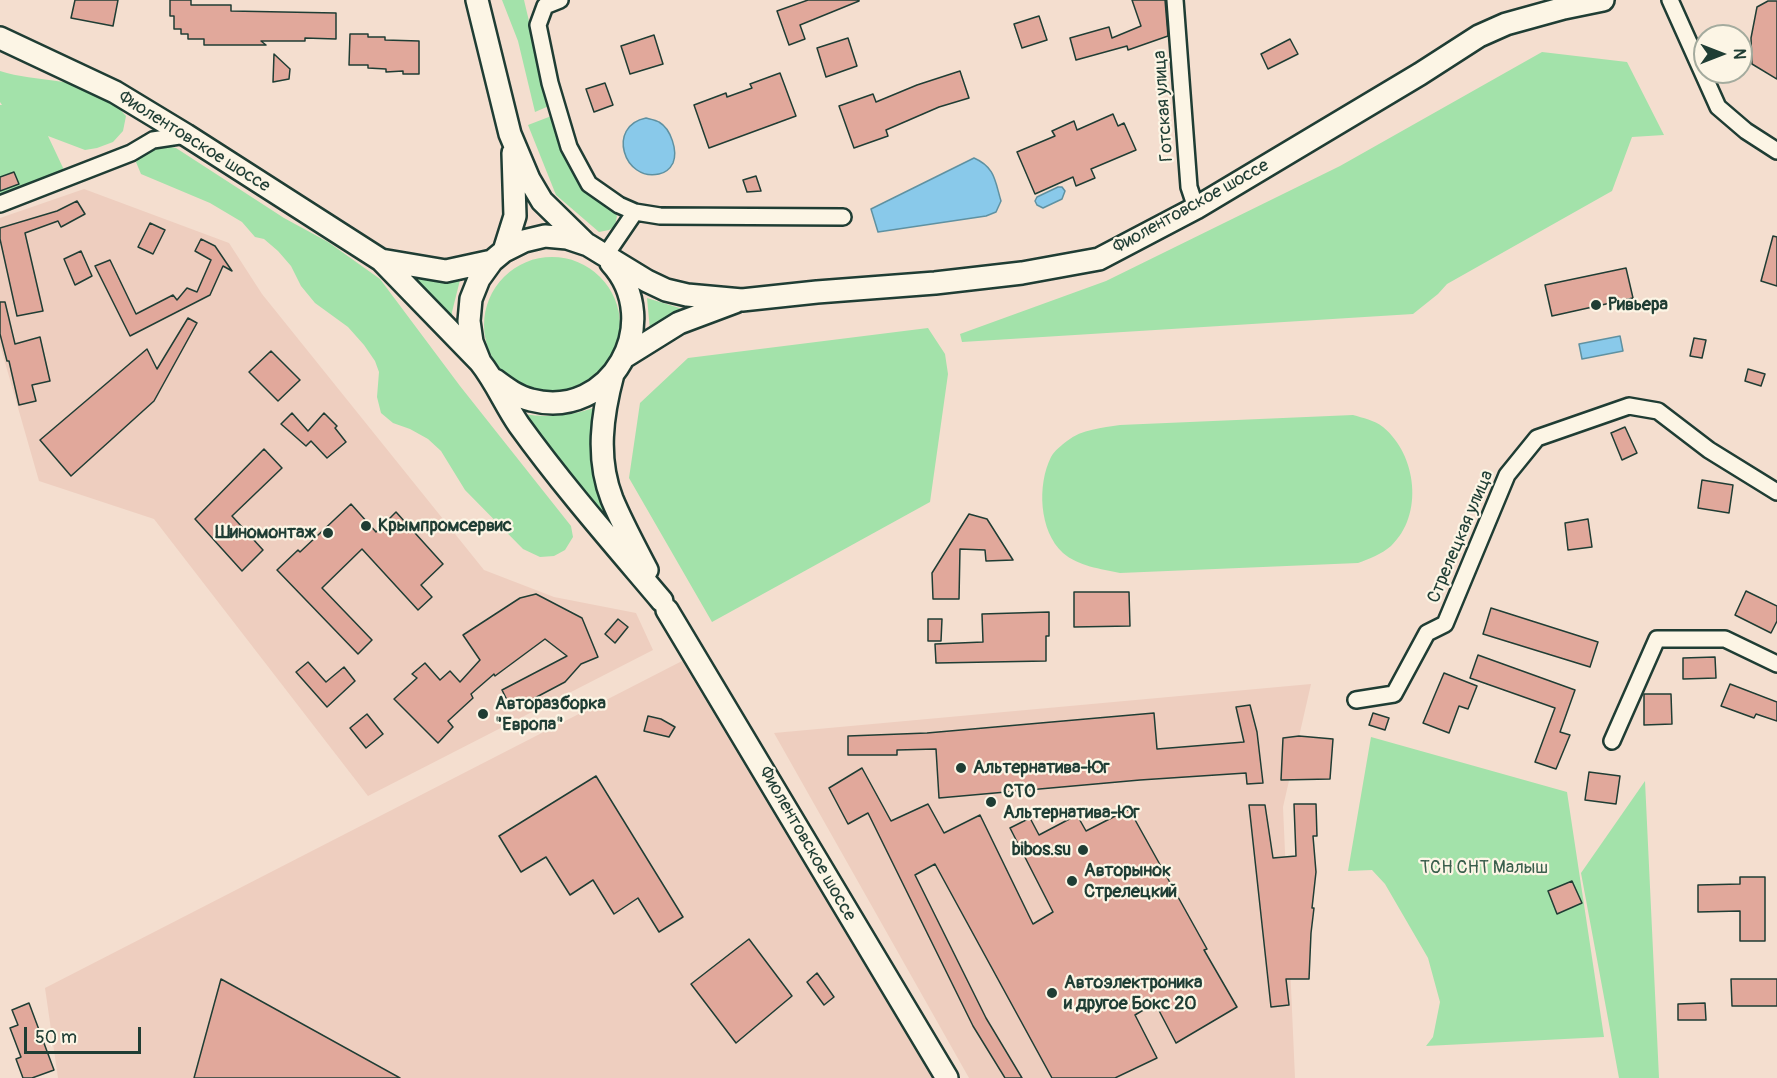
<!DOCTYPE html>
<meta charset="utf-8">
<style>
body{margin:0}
#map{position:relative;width:1777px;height:1078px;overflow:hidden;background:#f4decf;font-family:Pangolin,sans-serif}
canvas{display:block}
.north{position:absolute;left:1693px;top:24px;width:60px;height:60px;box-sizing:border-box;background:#fcf5e5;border:2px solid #a4ab9e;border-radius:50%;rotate:90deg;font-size:16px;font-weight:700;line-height:24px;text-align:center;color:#1f3d34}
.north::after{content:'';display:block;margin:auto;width:21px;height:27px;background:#1f3d34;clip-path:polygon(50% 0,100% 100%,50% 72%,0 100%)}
.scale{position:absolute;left:24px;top:1027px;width:117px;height:27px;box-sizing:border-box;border:3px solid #1f3d34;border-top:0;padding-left:8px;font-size:18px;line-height:21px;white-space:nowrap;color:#1f3d34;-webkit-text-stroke:4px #fcf5e5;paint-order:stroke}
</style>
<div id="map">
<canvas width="1777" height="1078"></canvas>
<div class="north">N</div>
<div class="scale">50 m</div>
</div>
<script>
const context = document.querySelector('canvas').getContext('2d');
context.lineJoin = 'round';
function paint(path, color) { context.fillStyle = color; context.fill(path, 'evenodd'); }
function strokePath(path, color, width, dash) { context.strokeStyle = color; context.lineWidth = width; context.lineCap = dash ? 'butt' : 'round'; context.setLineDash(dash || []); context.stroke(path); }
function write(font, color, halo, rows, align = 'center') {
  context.font = font + ' Pangolin,sans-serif'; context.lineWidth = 4.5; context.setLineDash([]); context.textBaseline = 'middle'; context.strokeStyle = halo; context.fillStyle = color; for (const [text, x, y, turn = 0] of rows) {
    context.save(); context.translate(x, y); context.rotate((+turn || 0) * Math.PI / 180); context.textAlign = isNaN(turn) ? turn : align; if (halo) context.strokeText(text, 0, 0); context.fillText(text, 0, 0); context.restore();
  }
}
const built = new Path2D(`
 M84,189L229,243L262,294L484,570L554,597L636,613L653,650L368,796L154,519L39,481L0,345V218Z
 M682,661L932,1078H58L45,988Z
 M1311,684L1283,807L1295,1078H969L774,733Z`);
const green = new Path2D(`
 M502,0H524L549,106L535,112L518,41Z
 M1542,52L1627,62L1664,135L1632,137L1612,191L1447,284L1438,294L1413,314L962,342L960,334L1106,281L1340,166Z
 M0,71C36,83 82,76 113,102C118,106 122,112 126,116L123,131L113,142L97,148L85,150L48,136L65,172L0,199V105H2L0,102Z
 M554,115L617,216L615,226L609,230L599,232L556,195L528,125Z
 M160,145L176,148L284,218L328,242L380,279L460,386L571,526L573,537L565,550L554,556L540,557L523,549L465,490L441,451L428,439L410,429L393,423L381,413L377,397L379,372L375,361L364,345L348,327L315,303L301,286L291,266L278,251L264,239L255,237L242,222L210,203L141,174L136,162L145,150Z
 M484 325a68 68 0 1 1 136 0a68 68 0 1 1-136 0Z
 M409,271L442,282L460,280L452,312L453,323Z
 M647,298L686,310L650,330Z
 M928,328L945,354L948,374L930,502L712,622L629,478L640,403L688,358Z
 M598,406L628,547L523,414C549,418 573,416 598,406Z
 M1353,415C1363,418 1374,420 1383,427C1417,455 1424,515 1391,546C1382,554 1369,559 1358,563L1120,573C1101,569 1078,566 1063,553C1039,531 1037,485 1051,457C1054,451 1062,445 1067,441C1082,429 1102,428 1120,425Z
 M1371,737L1567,792L1604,1037L1426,1046L1433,1037L1440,1002L1428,958L1385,884L1372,870L1348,871Z
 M1645,781L1659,1078H1619L1581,873Z`);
const water = new Path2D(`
 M646,118C650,119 656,120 659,122C671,129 678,151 673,163C670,169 664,173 659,174C624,182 606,126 646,118Z
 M974,158C995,167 995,181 1001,201L996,212L986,216L878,232L871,209Z
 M1058,187H1062L1065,191L1062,199L1043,208L1037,205L1035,201L1037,197Z
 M1620,336L1623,351L1582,359L1579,344Z`);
const building = new Path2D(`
 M75,0H118L113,26L71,18Z
 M170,0H191V5H231V11L336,13V39L305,38V41H261L266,45H204V39H188V34H181V29H174V16H170Z
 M808,0H859V1L800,25L805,39L789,45L777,11Z
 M1132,0H1165L1168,36L1128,50L1127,46L1076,60L1070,38L1109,27L1112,38L1141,26Z
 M1768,1H1777V79L1752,64L1751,38L1757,7Z
 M1039,16L1047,40L1022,48L1014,24Z
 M350,34H368V37H385V40L419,41V74H403V71L386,72V69L368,68V65H349Z
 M654,35L663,64L630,74L621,46Z
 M848,38L857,66L826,77L817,48Z
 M1290,39L1298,54L1268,69L1261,54Z
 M274,54L290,69L289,79L273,82Z
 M960,71L969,98L939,107L886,130L888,136L854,148L839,106L873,94L876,102L917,85Z
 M780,73L796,116L709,148L694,105L726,93L727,97L752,88L750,84Z
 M605,83L613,105L594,112L586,89Z
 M1113,114L1118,126L1124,123L1136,150L1091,169L1095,178L1076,186L1073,177L1035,194L1017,152L1055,136L1052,131L1074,121L1077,130Z
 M14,172L19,184L0,191V177Z
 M756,176L761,191L747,192L743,180Z
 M77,201L85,214L61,227L58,221L25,233L43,311L17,316L0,239V228L57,211Z
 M150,223L165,230L153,254L138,247Z
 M1773,236L1777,237V286L1761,281Z
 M201,239L215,246L232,271L223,266L210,295L130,336L95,266L110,260L136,314L173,295L177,300L187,288L197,292L211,260L195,251Z
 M81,251L92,276L75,285L64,259Z
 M1626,268L1633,298L1552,316L1545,285Z
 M0,302H5L15,344L40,337L50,381L32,385L36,401L19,405L9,361H7L0,334Z
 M188,318L197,323L154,401L71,476L40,440L147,349L157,369Z
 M1694,338L1706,340L1702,358L1690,356Z
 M271,351L300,380L278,401L249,372Z
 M1748,369L1765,374L1761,386L1745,381Z
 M292,413L308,431L324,413L337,426L335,428L346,442L327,458L311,441L306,446L281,424Z
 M1625,427L1637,453L1622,460L1611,433Z
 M264,449L282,468L232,516L263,550L242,571L195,519Z
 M1702,480L1733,485L1729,513L1698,508Z
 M351,504L376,532L396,512L443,564L421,585L432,597L418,610L362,549L322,588L372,640L358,654L277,570L298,550L300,552Z
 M969,514L987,519L1013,560L986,561L985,550L960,549L959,599H933L932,573Z
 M1588,519L1592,547L1568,550L1565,523Z
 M1746,591L1777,606V621L1771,633L1735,615Z
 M1074,592H1129L1130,626L1074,627Z
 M536,594L582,618L598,657L581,664L565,682L512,710L502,690L567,656L545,639L495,676L494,674L471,694L473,698L448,721L453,727L438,743L394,699L417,678L412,674L425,663L440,680L450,671L460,682L480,660L463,635L520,598Z
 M1491,608L1598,642L1590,667L1483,634Z
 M1049,612V636H1046V661L936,663L935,644L983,642L982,614Z
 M618,619L628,627L615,643L605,634Z
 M928,619H942L941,641H928Z
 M1478,655L1575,690L1560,732L1570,735L1556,769L1535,762L1555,708L1470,678Z
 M1715,657L1716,678L1683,679V658Z
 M308,662L326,682L344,667L355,681L327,707L296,672Z
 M1444,673L1477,686L1468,709L1459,706L1449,733L1423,723Z
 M1730,684L1777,702V721L1756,714L1754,718L1721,706Z
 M1644,694H1671L1672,724L1644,725Z
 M1250,705L1257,732L1263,783L1247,784L1246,773L1140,780L939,798L936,749L897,750V755H848V736L927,733L1154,713L1157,749L1244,742L1236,707Z
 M1373,713L1389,718L1385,730L1369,725Z
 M367,714L383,734L366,748L350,728Z
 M648,716L661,719L675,727L669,737L644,731Z
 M1299,736L1333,739L1330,779L1281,780L1283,738Z
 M862,768L891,821L928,804L944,833L980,815L1033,924L1053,912L1010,828L1030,818L1039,835L1077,815L1086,831L1129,809L1207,949L1204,950L1237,1007L1176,1043L1155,1003L1135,1015L1157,1058L1115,1078H1052L935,864L915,875L986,1018L1022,1078H1005L973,1026L868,813L848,824L829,788Z
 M1589,772L1620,776L1616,804L1585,800Z
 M596,776L683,917L659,932L638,898L614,914L593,880L570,895L546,857L521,872L499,836Z
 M1294,804H1316L1317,836H1313L1316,872L1312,908H1314L1311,933L1309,979H1286L1289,1005L1271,1007L1249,805H1265L1273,858L1296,856Z
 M1740,877H1765V941H1740V911L1698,912V885L1740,884Z
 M1572,881L1582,903L1557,914L1548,891Z
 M749,939L792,996L736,1043L691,984Z
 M817,973L834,997L824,1005L807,982Z
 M221,979L400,1078H194Z
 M1731,979H1777V1006H1732Z
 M29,1003L54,1070L32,1078H23L16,1059L21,1057L10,1028L18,1025L12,1010Z
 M1705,1003L1706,1020H1678V1004Z`);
const minor = new Path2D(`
 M560,0L545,6L538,25L550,83L569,147L589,184L619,205L635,212L660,216L843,217
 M1175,0L1189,187L1196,208
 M1670,0L1718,107L1746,131L1777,151
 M0,204L131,153L153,140L186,135
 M605,256L635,212
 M1356,700L1394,694L1427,633L1445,624L1507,475L1537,438L1629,406L1658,411L1709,450L1777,492
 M1612,741L1657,639H1725L1777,664`);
const secondary = new Path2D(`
 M477,0L510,134L529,179L542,201L585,243
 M0,38L115,92L186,135L381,260L480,362C496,382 505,405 519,425C563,486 613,543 662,601
 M504,251L515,216L513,153
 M381,260L446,271L492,261
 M626,356L679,323L735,302
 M480,362L472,342L469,321L471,299L479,279L492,261L504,251L524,241L545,236L567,238L588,245L647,281L666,290L687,295L742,300L817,292L935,283L1022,273L1099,259L1196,208L1420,74L1479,36L1506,24L1564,8L1603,0
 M613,374C602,415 596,458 612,499C622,523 635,547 647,570
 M495,380C507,389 518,397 531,400C611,421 665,322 611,263
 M667,610L947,1078`);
const markers = [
 [1596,305,6,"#1f3d34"],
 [366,526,6,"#1f3d34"],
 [328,533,6,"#1f3d34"],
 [483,714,6,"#1f3d34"],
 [961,768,6,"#1f3d34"],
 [991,802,6,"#1f3d34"],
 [1083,850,6,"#1f3d34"],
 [1072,881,6,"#1f3d34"],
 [1052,993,6,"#1f3d34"]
];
const streetNames = [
 ["Готская улица",1164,106,-94],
 ["Фиолентовское шоссе",194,142,32],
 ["Фиолентовское шоссе",1191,207,-29],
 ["Стрелецкая улица",1461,537,-67],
 ["Фиолентовское шоссе",807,844,60]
];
const poiNames = [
 ["Ривьера",1608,305],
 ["Крымпромсервис",378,526],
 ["Шиномонтаж",316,533,"right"],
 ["Авторазборка",495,704],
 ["\"Европа\"",495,725],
 ["Альтернатива-Юг",973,768],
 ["СТО",1003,792],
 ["Альтернатива-Юг",1003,813],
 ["bibos.su",1071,850,"right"],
 ["Авторынок",1084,871],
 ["Стрелецкий",1084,892],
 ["Автоэлектроника",1064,983],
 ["и другое Бокс 20",1064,1004]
];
const parkNames = [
 ["ТСН СНТ Малыш",1484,868]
];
paint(built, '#eecebf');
paint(green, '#a3e2aa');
paint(water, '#89c9ea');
strokePath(water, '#5f91a1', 1.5);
paint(building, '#e1a89b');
strokePath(building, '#1f3d34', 1.5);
strokePath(minor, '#1f3d34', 20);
strokePath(secondary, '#1f3d34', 26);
strokePath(minor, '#fcf5e5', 15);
strokePath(secondary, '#fcf5e5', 21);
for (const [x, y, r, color] of markers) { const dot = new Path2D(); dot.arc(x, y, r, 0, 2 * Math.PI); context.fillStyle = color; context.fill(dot); strokePath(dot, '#fcf5e5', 2); }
write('18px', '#1f3d34', '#fcf5e5', streetNames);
write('bold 18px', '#1f3d34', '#fcf5e5', poiNames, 'left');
write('18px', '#395e4c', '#fcf5e5', parkNames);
</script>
